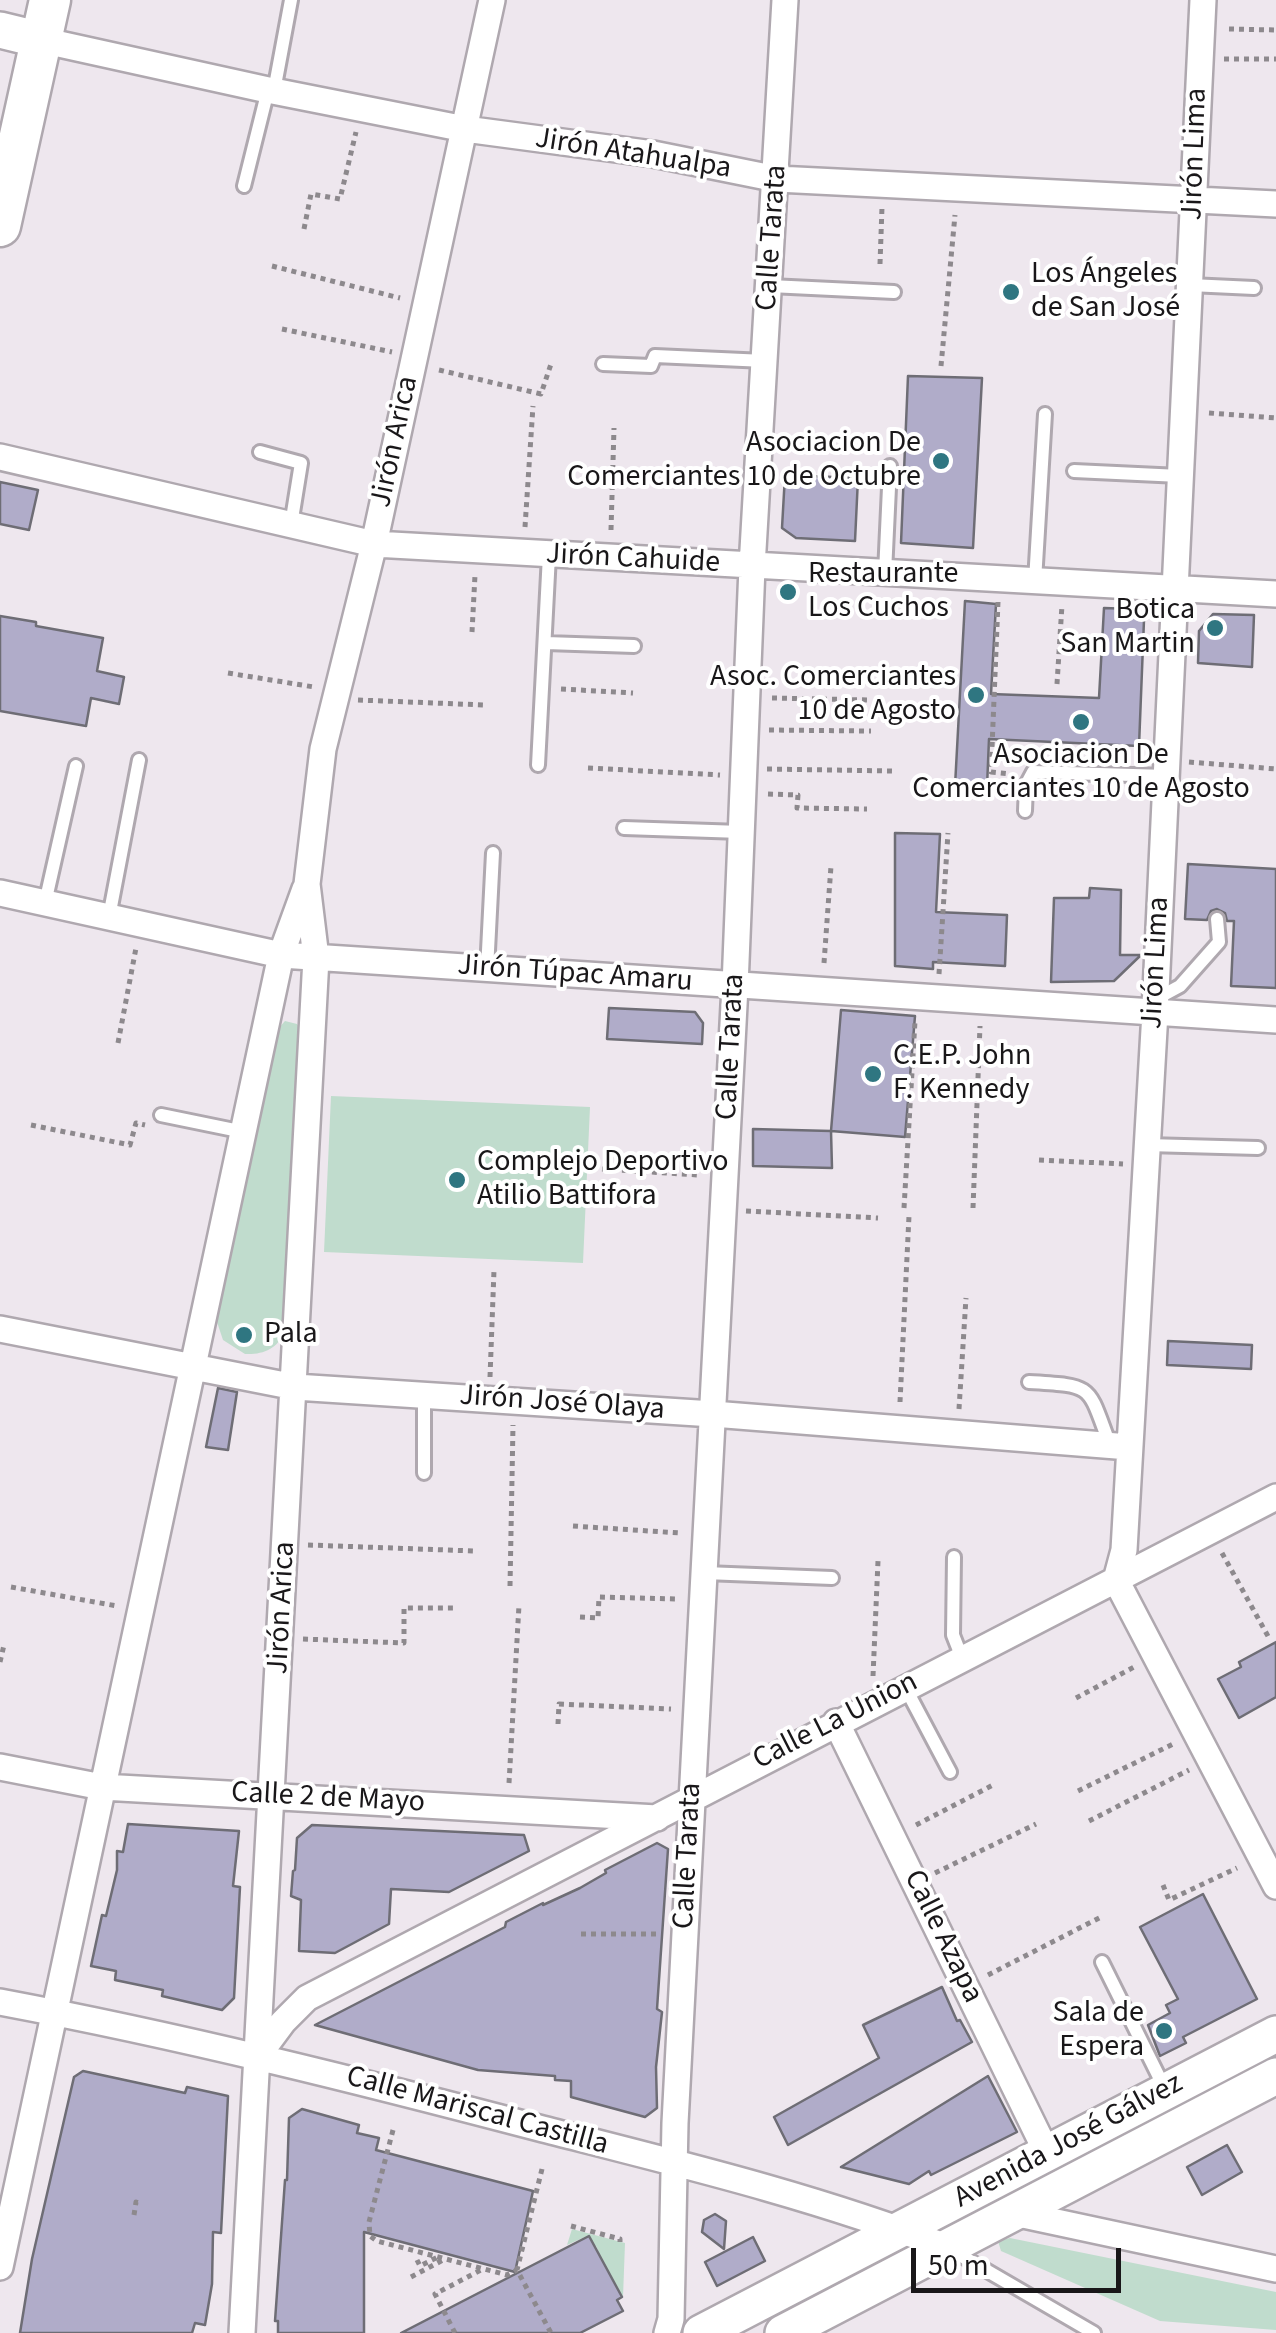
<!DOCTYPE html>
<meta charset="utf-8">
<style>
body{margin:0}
#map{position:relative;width:1276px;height:2333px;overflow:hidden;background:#eee7ee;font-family:"Source Sans 3",sans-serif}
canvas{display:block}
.scale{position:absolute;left:911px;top:2248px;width:210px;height:45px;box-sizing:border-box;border:5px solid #191719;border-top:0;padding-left:12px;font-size:30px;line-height:35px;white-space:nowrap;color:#191719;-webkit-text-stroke:8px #fff;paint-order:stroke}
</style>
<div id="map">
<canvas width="1276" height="2333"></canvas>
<div class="scale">50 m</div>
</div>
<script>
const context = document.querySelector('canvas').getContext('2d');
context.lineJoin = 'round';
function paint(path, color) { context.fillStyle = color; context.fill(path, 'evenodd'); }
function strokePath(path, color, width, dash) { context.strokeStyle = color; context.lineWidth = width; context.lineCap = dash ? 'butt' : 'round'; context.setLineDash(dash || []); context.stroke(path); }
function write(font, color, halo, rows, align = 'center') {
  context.font = font + ' "Source Sans 3",sans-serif'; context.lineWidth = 8; context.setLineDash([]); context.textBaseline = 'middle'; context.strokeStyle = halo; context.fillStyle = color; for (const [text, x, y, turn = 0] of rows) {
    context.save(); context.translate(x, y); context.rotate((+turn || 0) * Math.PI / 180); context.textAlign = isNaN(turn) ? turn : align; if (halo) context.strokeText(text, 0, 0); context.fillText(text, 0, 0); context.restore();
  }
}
const green = new Path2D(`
 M285,1021L297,1024L300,1029L284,1332C278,1349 262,1355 245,1354L223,1340L216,1319L278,1029Z
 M331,1096L590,1107L583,1263L324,1252Z
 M572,2229L625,2243L623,2297L616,2286L586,2266L601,2257L596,2246L591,2248L585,2237L567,2245Z
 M1010,2238L1276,2292V2330L1160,2321L1001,2251L998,2241Z`);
const building = new Path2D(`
 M908,376L982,378L973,548L901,543Z
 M785,475L858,478L855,541L796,538L782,528Z
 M0,482L38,490L29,530L0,524Z
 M965,601L996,604L991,694L1099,698L1104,608L1132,609L1144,620L1139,746L989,739L987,787L955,786Z
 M1213,614L1254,615L1252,667L1198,663L1199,631Z
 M0,616L36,622V626L103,638L97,671L124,677L119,704L91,698L86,726L0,711Z
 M895,833L940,834L936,912L1007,915L1005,966L933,962V969L895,966Z
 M1188,864L1276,869V988L1231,986L1234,921H1227L1225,913L1217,909L1211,911L1207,920L1185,919Z
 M1090,888L1121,890L1120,955H1141L1114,981L1051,982L1054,898H1089Z
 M609,1008L695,1012L703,1023L702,1044L607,1039Z
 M841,1010L915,1016L905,1137L831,1131Z
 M753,1129L831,1131L832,1168L753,1166Z
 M1168,1341L1252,1345L1251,1369L1167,1365Z
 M218,1388L237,1392L228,1450L206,1447Z
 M1276,1642V1697L1239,1718L1218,1679L1241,1667L1239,1662Z
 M128,1824L239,1831L233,1886L240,1887L234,1998L222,2010L162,1996L163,1990L115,1980L116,1971L91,1966L102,1915L106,1916L117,1870V1851L123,1852Z
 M312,1825L524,1835L529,1851L449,1892L391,1889L389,1924L335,1953L299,1951L301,1900L291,1896L293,1871L295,1870L297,1838Z
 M657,1843L668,1849L657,2009L662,2012L656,2067L657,2108L645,2117L571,2097V2081L555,2080V2076L478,2070L315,2025L505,1927L506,1922L543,1903V1905L580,1888L606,1873L605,1870Z
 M1203,1894L1257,1999L1183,2037L1186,2043L1160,2056L1148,2025L1170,2013L1166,2005L1178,1999L1140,1927Z
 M942,1987L957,2021L960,2020L972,2042L788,2145L774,2117L879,2058L863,2025Z
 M83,2071L185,2093L187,2087L228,2096L221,2233L213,2232L212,2284L205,2325L195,2323L192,2333H20L32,2259L74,2077Z
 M988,2076L1017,2132L931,2175L929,2171L909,2184L841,2167Z
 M302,2109L359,2125L357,2133L379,2138L376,2150L533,2191L515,2272L364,2232V2333H278V2321H275L285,2180H287L289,2118Z
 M1227,2145L1242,2172L1202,2195L1187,2167Z
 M715,2214L726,2221L724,2249L702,2232L704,2220Z
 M589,2236L622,2297L617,2300L623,2311L580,2333H401Z
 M753,2237L765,2261L717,2286L705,2262Z`);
const path = new Path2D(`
 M1229,29L1276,30
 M1224,59H1276
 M304,229L311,194L340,199L356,132
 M880,264L882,207
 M272,266L400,298
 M282,329L392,352
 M941,366L955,215
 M439,370L541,394L551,364
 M1209,413L1276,418
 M525,527L533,406
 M611,530L614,428
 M998,602L991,772L1010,774
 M472,632L475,575
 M228,673L314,687
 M1057,684L1062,605
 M561,689L633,693
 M772,698L869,700
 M358,700L485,705
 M769,730L871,731
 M1189,762L1276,769
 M588,768L720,775
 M767,769L894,771
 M768,794L798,795L797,808L867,809
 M824,963L831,866
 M939,974L948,833
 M118,1043L136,948
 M31,1125L130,1145L136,1123L145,1125
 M1039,1160L1123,1164
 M602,1169L698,1175
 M904,1208L915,1021
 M973,1208L980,1026
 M746,1211L878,1218
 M490,1377L494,1270
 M900,1402L909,1216
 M959,1409L966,1298
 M573,1526L680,1533
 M308,1545L475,1551
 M1222,1553L1269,1638
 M510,1586L513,1425
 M11,1587L117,1606
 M580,1617L598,1618L599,1597L678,1599
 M303,1639L404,1643V1608H455
 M0,1662L4,1645
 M873,1676L878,1561
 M1076,1698L1136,1666
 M558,1724L559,1704L671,1709
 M509,1783L519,1605
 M1078,1791L1175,1743
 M1089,1821L1189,1770
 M916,1825L993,1785
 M935,1873L1036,1824
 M1163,1885L1169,1900L1237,1868
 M581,1934H658
 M988,1975L1101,1917
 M393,2130L369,2222L370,2236L377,2241L507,2275L517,2270
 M542,2169L517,2270L551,2333
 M134,2215L136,2202L139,2203
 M571,2226L620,2239V2242
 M417,2260L420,2266L438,2257
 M411,2277L443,2260
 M455,2333L435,2294L481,2270`);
const lane = new Path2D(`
 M274,91L291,0
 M244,186L268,90
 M1190,285L1254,288
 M770,286L894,292
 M603,364L651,366L655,356L765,361
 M260,452L301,463L291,525
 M1074,471L1180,476
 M885,573L890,466
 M1035,581L1045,414
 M546,643L634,646
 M538,765L549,555
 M1025,811L1026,785L1033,772L1166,776
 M624,828L741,832
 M45,903L76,766
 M109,917L139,760
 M487,970L493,853
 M1156,999L1180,986L1219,942L1217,919
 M161,1115L244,1132
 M1147,1145L1258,1148
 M1029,1382C1095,1386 1087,1384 1110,1445
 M424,1473V1395
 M954,1557L953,1635L962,1658
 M705,1573L832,1578
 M905,1687L950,1772
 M1102,1962L1165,2089
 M953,2251L1094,2333`);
const street = new Path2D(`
 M1203,0L1155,1012L1124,1550L1116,1580L1276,1886
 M41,40L268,90L465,129L653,154L777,179L1276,204
 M0,457L374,544L1276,594
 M0,893L281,955L1276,1020
 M0,1329L295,1387L713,1414L1129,1447
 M836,1722L1047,2153
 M0,1767L102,1787L657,1818
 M0,2002C181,2036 360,2081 539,2128C676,2163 814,2196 946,2247
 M257,2057L283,2022L307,1998L1276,1497
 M1014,2213L1276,2269
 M0,2267L281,955L305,889
 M242,2333L316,958L307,884L323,749L374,544L492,0
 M667,2333L671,2319L675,2123L735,986L752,567L785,0`);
const secondary = new Path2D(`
 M0,30L41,40
 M701,2333L1276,2034
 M783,2333L1276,2076`);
const primary = new Path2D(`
 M0,226L50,0`);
const markers = [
 [1011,292,10,"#2f7681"],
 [941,461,10,"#2f7681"],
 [788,592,10,"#2f7681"],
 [1215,628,10,"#2f7681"],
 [976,695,10,"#2f7681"],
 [1081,722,10,"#2f7681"],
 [873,1074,10,"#2f7681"],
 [457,1180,10,"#2f7681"],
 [244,1335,10,"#2f7681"],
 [1164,2031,10,"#2f7681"]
];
const streetNames = [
 ["Jirón Lima",1196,154,-88],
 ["Jirón Atahualpa",633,155,9],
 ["Calle Tarata",773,238,-86],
 ["Jirón Arica",396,442,-78],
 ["Jirón Cahuide",633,560,3],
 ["Jirón Lima",1157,963,-87],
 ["Jirón Túpac Amaru",575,975,4],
 ["Calle Tarata",732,1047,-87],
 ["Jirón José Olaya",562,1404,4],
 ["Jirón Arica",283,1608,-87],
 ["Calle La Union",836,1722,-27],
 ["Calle 2 de Mayo",328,1799,3],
 ["Calle Tarata",689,1856,-87],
 ["Calle Azapa",942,1937,64],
 ["Calle Mariscal Castilla",477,2112,15],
 ["Avenida José Gálvez",1069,2142,-28]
];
const poiNames = [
 ["Los Ángeles",1031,275],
 ["de San José",1031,309],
 ["Asociacion De",921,444,"right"],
 ["Comerciantes 10 de Octubre",921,478,"right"],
 ["Restaurante",808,575],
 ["Los Cuchos",808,609],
 ["Botica",1195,611,"right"],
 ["San Martin",1195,645,"right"],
 ["Asoc. Comerciantes",956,678,"right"],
 ["10 de Agosto",956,712,"right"],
 ["Asociacion De",1081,756,"center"],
 ["Comerciantes 10 de Agosto",1081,790,"center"],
 ["C.E.P. John",893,1057],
 ["F. Kennedy",893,1091],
 ["Complejo Deportivo",477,1163],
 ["Atilio Battifora",477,1197],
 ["Pala",264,1335],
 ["Sala de",1144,2014,"right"],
 ["Espera",1144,2048,"right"]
];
paint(green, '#c0dccd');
paint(building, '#b0acc9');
strokePath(building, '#6e6d75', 2.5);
strokePath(lane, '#afa8af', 18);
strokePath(street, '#afa8af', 30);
strokePath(secondary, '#afa8af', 40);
strokePath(primary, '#afa8af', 45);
strokePath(path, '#8d898d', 5, [5, 5]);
strokePath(lane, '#fff', 12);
strokePath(street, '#fff', 25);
strokePath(secondary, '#fff', 35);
strokePath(primary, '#fff', 40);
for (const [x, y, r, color] of markers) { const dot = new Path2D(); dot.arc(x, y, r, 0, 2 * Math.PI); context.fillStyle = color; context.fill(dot); strokePath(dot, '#fff', 4); }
write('30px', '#191719', '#fff', streetNames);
write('30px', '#191719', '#fff', poiNames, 'left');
</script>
